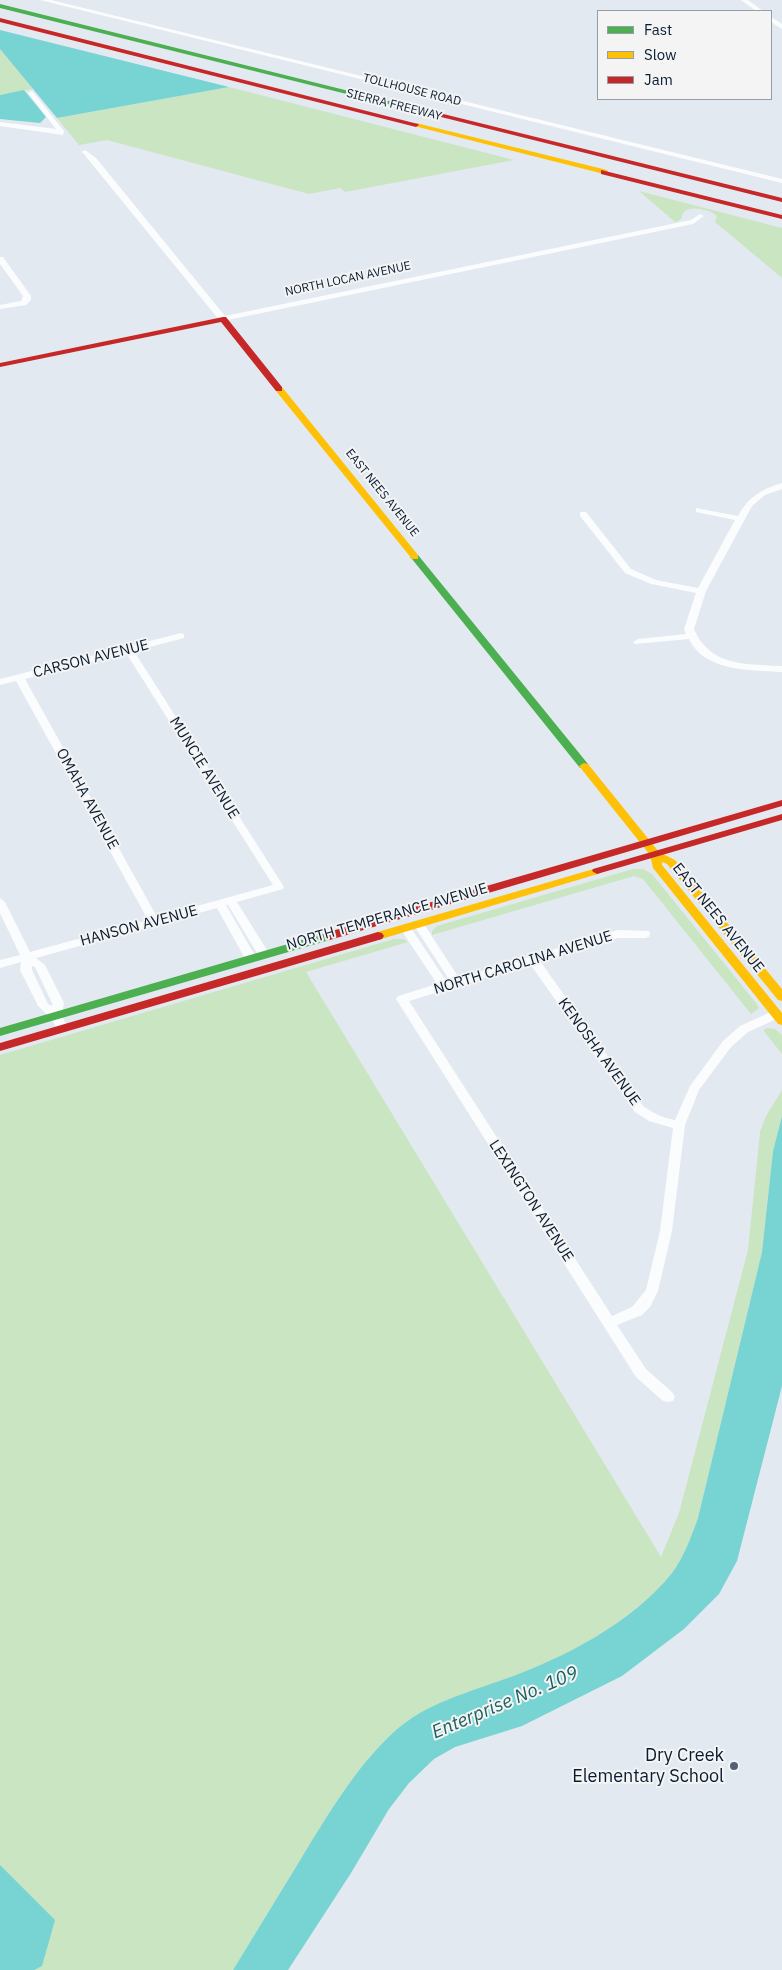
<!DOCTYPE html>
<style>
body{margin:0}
#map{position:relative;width:782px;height:1970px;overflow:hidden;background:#e3e9f0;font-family:"IBM Plex Sans",sans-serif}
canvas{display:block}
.legend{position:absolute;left:597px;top:10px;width:175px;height:90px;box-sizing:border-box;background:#f4f4f4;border:1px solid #959da6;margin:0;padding:6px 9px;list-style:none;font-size:15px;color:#071b31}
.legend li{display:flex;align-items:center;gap:10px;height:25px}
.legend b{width:25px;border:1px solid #959da6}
</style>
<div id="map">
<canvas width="782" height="1970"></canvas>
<ul class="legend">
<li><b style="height:6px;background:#4caf50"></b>Fast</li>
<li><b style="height:6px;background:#ffc107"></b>Slow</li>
<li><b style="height:6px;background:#c62828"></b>Jam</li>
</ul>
</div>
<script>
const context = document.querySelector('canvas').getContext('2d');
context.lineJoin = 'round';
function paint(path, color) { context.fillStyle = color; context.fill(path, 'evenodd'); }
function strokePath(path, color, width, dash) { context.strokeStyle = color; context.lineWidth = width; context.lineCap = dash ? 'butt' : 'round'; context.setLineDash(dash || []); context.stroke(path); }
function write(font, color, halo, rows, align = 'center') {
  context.font = font + ' "IBM Plex Sans",sans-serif'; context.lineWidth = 4; context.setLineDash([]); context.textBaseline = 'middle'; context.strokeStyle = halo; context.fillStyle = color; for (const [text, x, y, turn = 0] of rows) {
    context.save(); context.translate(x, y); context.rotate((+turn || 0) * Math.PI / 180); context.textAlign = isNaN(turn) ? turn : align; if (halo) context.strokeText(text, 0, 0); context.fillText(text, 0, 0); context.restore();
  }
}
const green = new Path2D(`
 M0,49L33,89L0,95Z
 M229,87L514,160L345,192L340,188L309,194L107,140L79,145L57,118Z
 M639,191L782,228V278L715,222L717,216C712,210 688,204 683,213C682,216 682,218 680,220L675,222Z
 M633,869H643L652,874L756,1003L759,1008L751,1014L643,879L634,876L432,935V931L437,926Z
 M394,939H403L408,942L306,972L661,1557L679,1513L748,1250L760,1132L766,1116L782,1090V1116L773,1151L762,1252L698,1518C691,1537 684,1557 672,1573C633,1622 566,1658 509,1678C470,1692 428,1703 396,1730C357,1765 329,1813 302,1857C279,1895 256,1932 233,1970H0V1055Z
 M768,1028L775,1029L782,1035V1054L763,1030Z`);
const water = new Path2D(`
 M0,30L229,87L57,118L0,49Z
 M24,90L46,117L40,123L0,119V95Z
 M782,1116V1386L737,1561L719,1594L684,1629L622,1676L522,1726L455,1747L434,1759L409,1783L389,1809L351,1873L288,1970H233C256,1932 279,1895 302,1857C329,1813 357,1765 396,1730C427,1703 467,1693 505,1679C564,1658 632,1623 672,1573C684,1557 691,1537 698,1518L762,1252L773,1151Z
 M0,1865L55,1920L42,1966L34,1970H0Z`);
const street = new Path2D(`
 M40,0H51L782,179V183Z
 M741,0H748L763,11H756Z
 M771,17L782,24V29L771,22Z
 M31,91L33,92L64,131L63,135L0,126V122L56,129L28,93Z
 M85,150L96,158L225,316L691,220L700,214L704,216L693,224L223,321H220L83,153L81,152Z
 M0,257H3L31,296V300L26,305L0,309V305L21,301L23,296L0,264Z
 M782,483V489L765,495L752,506L706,591L694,629C710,667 747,664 782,666V672C752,670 704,672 689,639L635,644L633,642L638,639L686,634L684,629L696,593L651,584L625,573L580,516V512H586L631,569L656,580L698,588L735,520L696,512V508L738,516C748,497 762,489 782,483Z
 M181,633L184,634V638L134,651L284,887L283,889L237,902L270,955L264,959L260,958L228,905H226L257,959L255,962H247L217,908L36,958L45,965L64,1003L62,1016L68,1028L66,1031H58L51,1018L38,1006L20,970L21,962L0,968V960L20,955L0,913V898L5,902L30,952L148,920L16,681L0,685V679ZM126,653L273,885L157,917L25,679ZM32,966L35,967L52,1003V1006L48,1004L32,970Z
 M418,920L422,921L459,978L618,930L649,931L650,934L649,937L645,938H618L540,961L643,1106C653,1113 663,1118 675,1120L690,1086L723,1041L740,1026L773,1011L777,1010L782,1013L781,1017L748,1032L731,1047L699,1090L685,1125L672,1231L658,1291L650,1307L642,1315L617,1325L646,1369L673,1393L675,1397L673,1401L668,1402L663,1401L636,1377L396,999L398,996L437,984L400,928L401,925H409L447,982L450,981L413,924ZM530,964L635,1112L649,1121L673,1128L660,1231L646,1290L632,1307L612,1316L409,1001Z`);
const fast = new Path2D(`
 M0,4L401,104L402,105L399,107L0,8Z
 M415,554L418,555L588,764L589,766L588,768H580L412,559L410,557Z
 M329,932L333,933L335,936L333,939L0,1036V1028Z`);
const slow = new Path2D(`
 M416,123L607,170L608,172L604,174L414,126V124Z
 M276,387H282L418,555V559H412L276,391Z
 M584,763L588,764L659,852L675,860L782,989V1001L778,1000L667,864L662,862V865L782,1013V1025L778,1024L653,868L650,855L579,766Z
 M597,868L602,871L601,873L378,940L372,936L374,933Z`);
const jam = new Path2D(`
 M0,18L418,124L419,125L416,127L0,22Z
 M399,103L782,198V202L397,106V104Z
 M601,170L782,215V219L601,174Z
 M223,317H226L282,387V391H276L221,322L0,367V363Z
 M782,800V806L333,939L329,940L323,936L325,933Z
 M782,814V820L597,874L592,871L593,869Z
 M378,932L382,933L384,936L382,939L0,1051V1043Z`);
const markers = [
 [734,1766,5,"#546374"]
];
const farStreetnames = [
 ["TOLLHOUSE ROAD",412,90,14],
 ["SIERRA FREEWAY",394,105,14],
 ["NORTH LOCAN AVENUE",348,279,-12],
 ["EAST NEES AVENUE",382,493,51]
];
const streetNames = [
 ["CARSON AVENUE",91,659,-14],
 ["MUNCIE AVENUE",204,768,58],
 ["OMAHA AVENUE",87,799,61],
 ["NORTH TEMPERANCE AVENUE",387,917,-16],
 ["EAST NEES AVENUE",718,918,51],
 ["HANSON AVENUE",139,926,-15],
 ["NORTH CAROLINA AVENUE",523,963,-17],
 ["KENOSHA AVENUE",599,1052,54],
 ["LEXINGTON AVENUE",531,1201,57]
];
const nearPoinames = [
 ["Dry Creek",724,1756],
 ["Elementary School",724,1777]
];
const nearWaternames = [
 ["Enterprise No. 109",505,1703,-23]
];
paint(green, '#cae5c1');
paint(water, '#78d3d3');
paint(street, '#fbfcfd');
paint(fast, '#4caf50');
paint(slow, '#ffc107');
paint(jam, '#c62828');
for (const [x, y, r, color] of markers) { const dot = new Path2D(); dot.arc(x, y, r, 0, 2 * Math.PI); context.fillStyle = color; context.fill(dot); strokePath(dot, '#f4f4f4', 2); }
write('12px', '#071b31', '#f4f4f4', farStreetnames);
write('15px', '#071b31', '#f4f4f4', streetNames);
write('18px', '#071b31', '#f4f4f4', nearPoinames, 'right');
write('italic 19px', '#1b615f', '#f4f4f4', nearWaternames);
</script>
